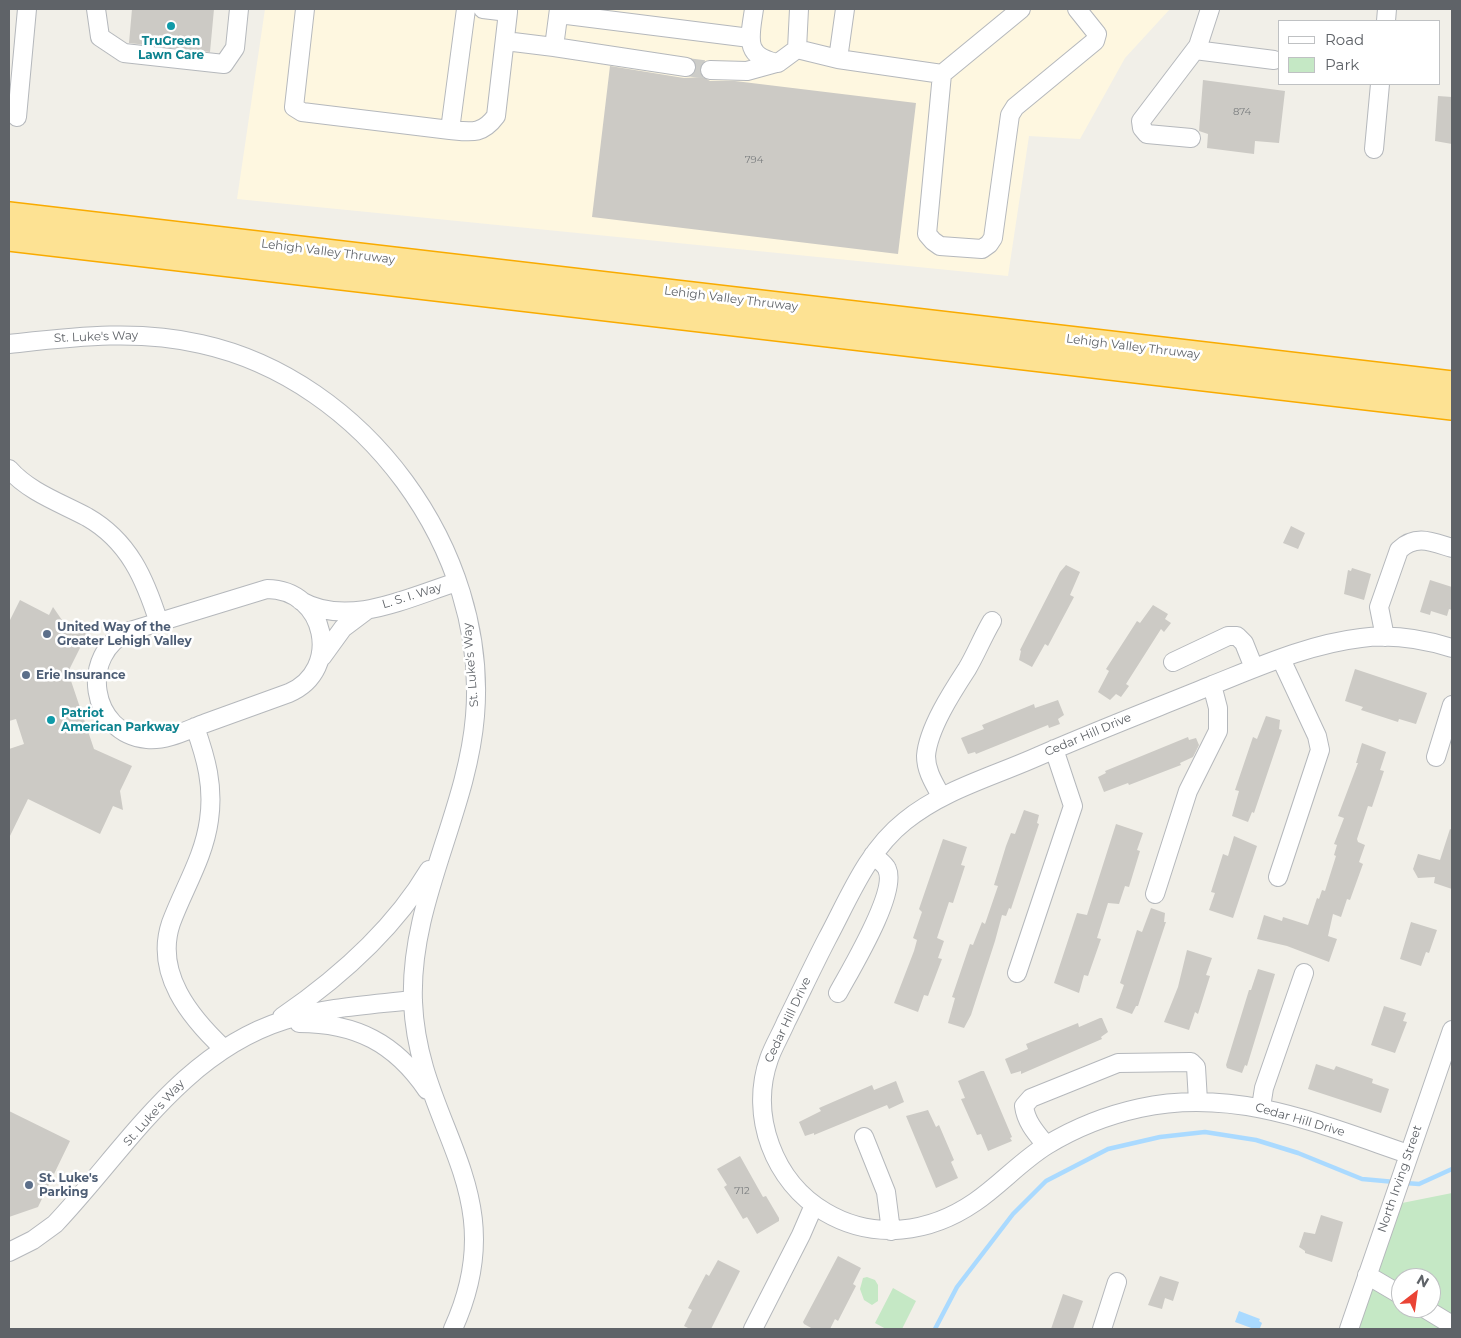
<!DOCTYPE html>
<style>
body{margin:0}
#map{position:relative;width:1461px;height:1338px;overflow:hidden;background:#f1efe8;font-family:Montserrat,sans-serif}
canvas{display:block}
.frame{position:absolute;inset:0;border:10px solid #5f6368;pointer-events:none}
.legend{position:absolute;left:1278px;top:20px;width:162px;height:65px;box-sizing:border-box;background:#fff;border:1px solid #bfc1c3;margin:0;padding:6px 9px;list-style:none;font-size:15px;color:#5f6368}
.legend li{display:flex;align-items:center;gap:10px;height:25px}
.legend b{width:25px;border:1px solid #bfc1c3}
.north{position:absolute;left:1391px;top:1268px;width:50px;height:50px;box-sizing:border-box;background:#fff;border:1px solid #bfc1c3;border-radius:50%;rotate:30deg;font-size:14px;font-weight:700;line-height:20px;text-align:center;color:#5f6368}
.north::after{content:'';display:block;margin:auto;width:18px;height:22px;background:#ea4335;clip-path:polygon(50% 0,100% 100%,50% 72%,0 100%)}
</style>
<div id="map">
<canvas width="1461" height="1338"></canvas>
<div class="frame"></div>
<ul class="legend">
<li><b style="height:6px;background:#fff"></b>Road</li>
<li><b style="height:14px;background:#c5e8c5"></b>Park</li>
</ul>
<div class="north">N</div>
</div>
<script>
const context = document.querySelector('canvas').getContext('2d');
context.lineJoin = 'round';
function paint(path, color) { context.fillStyle = color; context.fill(path, 'evenodd'); }
function strokePath(path, color, width, dash) { context.strokeStyle = color; context.lineWidth = width; context.lineCap = dash ? 'butt' : 'round'; context.setLineDash(dash || []); context.stroke(path); }
function write(font, color, halo, rows, align = 'center') {
  context.font = font + ' Montserrat,sans-serif'; context.lineWidth = 5; context.setLineDash([]); context.textBaseline = 'middle'; context.strokeStyle = halo; context.fillStyle = color; for (const [text, x, y, turn = 0] of rows) {
    context.save(); context.translate(x, y); context.rotate((+turn || 0) * Math.PI / 180); context.textAlign = isNaN(turn) ? turn : align; if (halo) context.strokeText(text, 0, 0); context.fillText(text, 0, 0); context.restore();
  }
}
const commercial = new Path2D(`
 M265,9H1170L1125,58L1080,139L1029,136L1008,276L237,199Z`);
const green = new Path2D(`
 M1452,1193V1329H1357L1402,1203ZM1401,1278H1431V1308H1401Z
 M867,1277L875,1280L878,1285V1301L872,1305L864,1300L860,1289L863,1278Z
 M893,1288L916,1301L902,1329H886L875,1323Z`);
const water = new Path2D(`
 M1239,1311L1260,1319L1259,1321L1262,1323L1260,1328L1254,1329L1235,1322Z`);
const stream = new Path2D(`
 M1405,1183L1419,1184L1452,1169
 M935,1329L957,1287L1013,1214L1046,1181L1108,1149L1160,1137L1205,1132L1256,1140L1298,1153L1362,1179L1395,1182`);
const building = new Path2D(`
 M132,9H214L210,52L129,43Z
 M610,66L684,78L703,77L710,81H735L916,103L898,254L592,217Z
 M1203,80L1285,91L1279,143L1255,141L1254,154L1207,148L1208,134L1199,131Z
 M1438,96L1452,97V144L1435,141Z
 M1291,526L1305,533L1298,549L1283,543Z
 M1066,565L1080,572L1070,595L1074,597L1048,646L1045,644L1032,667L1019,660L1021,651L1020,650L1060,572Z
 M1352,568L1371,574L1364,600L1344,594L1348,570L1351,571Z
 M1430,580L1452,587V610L1449,609L1447,616L1431,611L1430,615L1420,612Z
 M20,600L49,615L53,607L64,623L87,634L68,672L94,749L132,766L120,791L123,810L113,806L100,834L28,799L9,838V749L24,744L16,719L9,721V622Z
 M1153,605L1168,614L1165,619L1171,623L1164,632L1161,629L1126,684L1129,686L1121,697L1116,694L1110,700L1098,692L1109,671L1106,669L1137,621L1140,623Z
 M1355,669L1427,693L1416,724L1399,719L1398,722L1361,710L1363,707L1345,701Z
 M1058,700L1064,715L1058,719L1060,724L1049,728L1048,725L976,754L975,752L968,754L961,738L984,729L982,725L1034,704L1035,708Z
 M1266,716L1280,720L1279,729L1282,730L1254,813L1252,812L1248,822L1232,816L1239,791L1235,790L1253,737L1257,739Z
 M1188,737L1189,740L1196,738L1199,745L1193,757L1180,763L1181,765L1129,785L1128,783L1104,792L1098,777L1106,773L1105,771Z
 M1362,743L1386,752L1380,770L1384,771L1372,807L1368,806L1357,839L1358,842L1365,845L1359,862L1363,864L1350,900L1347,899L1341,917L1333,914L1328,936L1337,939L1329,962L1287,946L1257,939L1264,915L1282,921L1283,917L1308,925L1317,898L1319,899L1322,890L1325,891L1336,856L1334,855L1337,845L1334,844L1344,818L1338,816L1358,763H1356Z
 M1024,810L1039,815L1037,823L1039,824L1011,909L1009,908L1006,916L1002,915L995,941L971,1015L964,1028L948,1023L955,998L952,997L970,944L973,945L982,922L985,924L998,886L994,885L1006,846L1011,833L1015,834Z
 M1116,824L1143,833L1137,850L1140,851L1129,887L1125,886L1119,904L1108,903L1097,938L1101,939L1088,976L1084,975L1079,993L1054,983L1077,913L1087,915Z
 M1450,829L1452,830V889L1434,883L1435,877L1418,878L1413,869L1418,854L1440,860Z
 M1234,836L1257,846L1233,918L1209,910L1215,893L1211,892L1223,854L1228,856Z
 M943,839L967,847L961,865L965,866L953,903L949,902L937,938L944,941L938,958L942,959L928,996L924,995L918,1012L894,1003L914,951L917,940L913,938L922,912L919,909Z
 M1151,908L1165,913L1164,922H1166L1138,1006H1136L1132,1014L1116,1008L1124,985L1120,983L1137,930L1142,932Z
 M1411,922L1437,930L1429,953L1426,952L1421,966L1400,959Z
 M1187,950L1212,958L1206,975L1210,976L1198,1014L1195,1012L1189,1030L1164,1022L1178,987Z
 M1258,969L1275,974L1247,1066L1245,1065L1242,1073L1227,1068L1226,1065L1249,990H1251Z
 M1384,1006L1406,1013L1403,1021L1407,1022L1395,1053L1371,1045Z
 M1100,1018H1102L1108,1032L1101,1037L1102,1039L1021,1074V1071L1011,1074L1005,1059L1028,1049L1026,1044L1078,1023L1079,1027Z
 M1316,1064L1334,1070L1336,1066L1373,1079L1372,1083L1389,1089L1381,1113L1308,1089Z
 M981,1071H984L1012,1137L1010,1138L1012,1141L988,1151L981,1134L977,1135L961,1099L965,1098L958,1081Z
 M896,1081L904,1102L889,1109L887,1105L814,1135V1133L805,1136L799,1122L821,1111L819,1108L872,1085L874,1090Z
 M928,1110L936,1127L939,1125L954,1160L951,1162L958,1178L936,1188L906,1116Z
 M9,1111L70,1141L38,1207L9,1217Z
 M740,1156L763,1197L766,1196L779,1218V1221L757,1234L747,1217L743,1219L724,1187L727,1185L717,1169Z
 M1321,1215L1343,1222L1332,1262L1305,1253V1251L1299,1247L1304,1232L1315,1234Z
 M838,1256L861,1268L853,1284L856,1286L838,1321L835,1319L830,1329H813L804,1324L803,1322Z
 M718,1260L740,1271L711,1329H690L684,1326L692,1310L688,1308L706,1274L709,1276Z
 M1160,1276L1179,1282L1173,1301L1165,1298L1162,1309L1148,1305Z
 M1063,1294L1083,1301L1073,1329H1051Z`);
const minorTunnel = new Path2D(`
 M686,67L710,70`);
const minor = new Path2D(`
 M96,9L100,37L124,53L224,64L235,48L239,9
 M305,9L294,107L302,112L450,130L466,9
 M483,9L508,12V9
 M754,9C750,37 743,57 778,63L797,49L799,9
 M559,14L750,38
 M1386,21L1387,9
 M505,41L554,47L559,9
 M554,47L686,67
 M797,49L838,59L845,9
 M1195,50L1274,60
 M838,59L942,74L1021,9
 M710,70L747,71L776,63
 M942,74L927,234L933,241L940,246L982,249L989,244L993,238L1010,115L1015,107L1095,41L1097,34L1077,9
 M17,117L27,9
 M450,130C471,132 482,135 496,116L508,12
 M1191,138L1147,134L1142,128L1141,121L1198,46L1210,9
 M1374,149L1380,84
 M9,344C74,337 137,329 201,344C364,380 489,550 475,716C467,814 409,902 413,1002C418,1128 516,1191 453,1329
 M9,469C29,492 61,503 87,517C129,541 145,579 159,623
 M267,589C326,589 343,670 289,693C261,703 233,713 206,723C187,730 167,741 147,739C90,734 78,653 130,631Z
 M301,601C349,628 409,597 457,582
 M1385,637L1379,607L1399,550C1416,534 1432,542 1452,548
 M322,657L343,628L367,610
 M1173,662L1228,636H1237L1244,643L1254,668
 M195,727C206,758 214,786 209,820C204,857 184,888 171,923C154,973 190,1017 224,1049
 M1436,757L1452,705
 M941,796C934,783 926,771 926,756C928,729 952,692 967,669C976,654 983,636 992,621
 M1278,877L1320,750L1317,736L1281,659
 M1155,894L1188,791L1218,731V708L1212,685
 M1017,973L1073,806L1054,749
 M838,993C851,969 898,892 887,869C885,864 877,859 873,855
 M282,1017C337,979 394,929 429,870
 M299,1023C356,1023 395,1043 427,1090
 M1261,1107L1264,1088L1304,973
 M864,1137L886,1192L891,1231
 M1046,1145C1036,1133 1026,1122 1024,1106L1031,1098L1118,1063L1191,1062L1196,1067L1198,1101
 M1408,1154C1320,1124 1234,1087 1140,1108C1108,1115 1075,1128 1047,1145C1021,1161 1000,1185 975,1202C930,1233 874,1241 825,1212C774,1182 749,1116 769,1059C773,1047 781,1034 786,1022C800,994 813,966 827,939C849,898 867,851 905,821C942,791 988,778 1032,759C1091,733 1151,710 1210,686C1258,667 1309,644 1361,638C1392,634 1423,639 1452,648
 M9,1252L33,1240L55,1224C125,1150 182,1052 285,1020C327,1007 370,1005 413,1000
 M1367,1275L1401,1295
 M1424,1308L1452,1325
 M753,1329L801,1235L814,1205
 M1102,1329L1117,1282
 M1349,1329L1452,1030`);
const highway = new Path2D(`
 M9,215L1452,384
 M9,238L1452,407`);
const markers = [
 [171,26,5,"#0f9aa8"],
 [47,634,5,"#5c6f8a"],
 [26,675,5,"#5c6f8a"],
 [51,720,5,"#0f9aa8"],
 [29,1185,5,"#5c6f8a"]
];
const numberNames = [
 ["874",1242,112],
 ["794",754,160],
 ["712",742,1191]
];
const cultureNames = [
 ["TruGreen",171,41],
 ["Lawn Care",171,55],
 ["Patriot",61,713,"left"],
 ["American Parkway",61,727,"left"]
];
const streetNames = [
 ["Lehigh Valley Thruway",328,252,7],
 ["Lehigh Valley Thruway",731,299,7],
 ["St. Luke's Way",96,337,-2],
 ["Lehigh Valley Thruway",1133,347,7],
 ["L. S. I. Way",412,596,-17],
 ["St. Luke's Way",471,665,-95],
 ["Cedar Hill Drive",1088,735,-23],
 ["Cedar Hill Drive",788,1020,-65],
 ["St. Luke's Way",154,1113,-48],
 ["Cedar Hill Drive",1300,1120,16],
 ["North Irving Street",1400,1179,-71]
];
const serviceNames = [
 ["United Way of the",57,627],
 ["Greater Lehigh Valley",57,641],
 ["Erie Insurance",36,675],
 ["St. Luke's",39,1178],
 ["Parking",39,1192]
];
paint(commercial, '#fef7e0');
paint(green, '#c5e8c5');
paint(water, '#aadaff');
strokePath(stream, '#aadaff', 4.5);
paint(building, '#cccac5');
strokePath(minorTunnel, '#ccccc8', 18, [18, 9]);
strokePath(minor, '#b5b8bc', 20);
strokePath(highway, '#f9ab00', 28);
strokePath(minor, '#fff', 18);
strokePath(highway, '#fde293', 25);
for (const [x, y, r, color] of markers) { const dot = new Path2D(); dot.arc(x, y, r, 0, 2 * Math.PI); context.fillStyle = color; context.fill(dot); strokePath(dot, '#fff', 2); }
write('10px', '#7a7d7f', null, numberNames);
write('bold 12px', '#0d838f', '#fff', cultureNames);
write('12px', '#5f6368', '#fff', streetNames);
write('bold 12px', '#4e5e75', '#fff', serviceNames, 'left');
</script>
